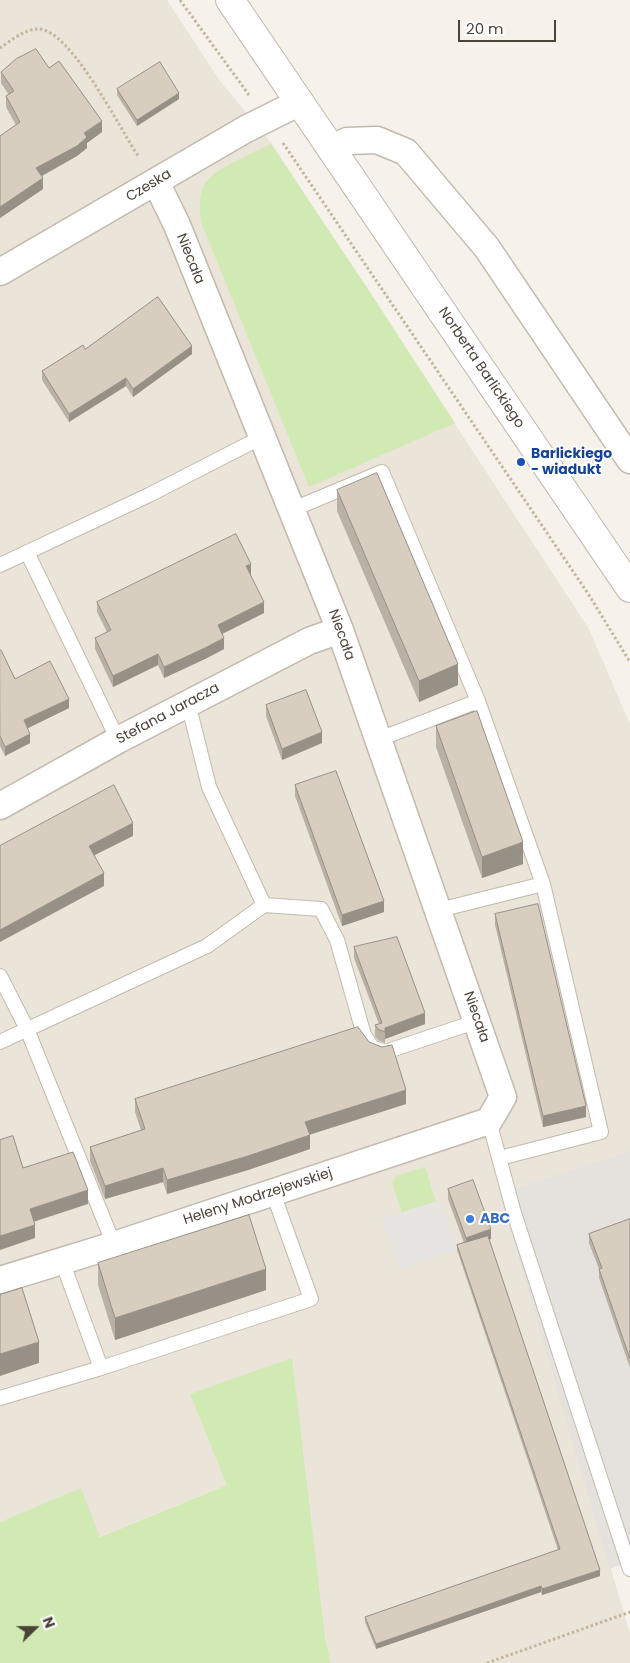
<!DOCTYPE html>
<meta charset="utf-8">
<style>
body{margin:0}
#map{position:relative;width:630px;height:1663px;overflow:hidden;background:#f6f2eb;font-family:Poppins,sans-serif}
canvas{display:block}
.north{position:absolute;left:10px;top:1603px;width:50px;height:50px;-webkit-text-stroke:4px #fff;paint-order:stroke;rotate:68deg;font-size:14px;font-weight:700;line-height:20px;text-align:center;color:#4a4338}
.north::after{content:'';display:block;margin:auto;width:18px;height:22px;background:#4a4338;clip-path:polygon(50% 0,100% 100%,50% 72%,0 100%)}
.scale{position:absolute;left:458px;top:20px;width:98px;height:22px;box-sizing:border-box;border:2px solid #4a4338;border-top:0;padding-left:6px;font-size:15px;line-height:18px;white-space:nowrap;color:#4a4338;-webkit-text-stroke:4px #fff;paint-order:stroke}
</style>
<div id="map">
<canvas width="630" height="1663"></canvas>
<div class="north">N</div>
<div class="scale">20 m</div>
</div>
<script>
const context = document.querySelector('canvas').getContext('2d');
context.lineJoin = 'round';
function paint(path, color) { context.fillStyle = color; context.fill(path, 'evenodd'); }
function strokePath(path, color, width, dash) { context.strokeStyle = color; context.lineWidth = width; context.lineCap = dash ? 'butt' : 'round'; context.setLineDash(dash || []); context.stroke(path); }
function write(font, color, halo, rows, align = 'center') {
  context.font = font + ' Poppins,sans-serif'; context.lineWidth = 4; context.setLineDash([]); context.textBaseline = 'middle'; context.strokeStyle = halo; context.fillStyle = color; for (const [text, x, y, turn = 0] of rows) {
    context.save(); context.translate(x, y); context.rotate((+turn || 0) * Math.PI / 180); context.textAlign = isNaN(turn) ? turn : align; if (halo) context.strokeText(text, 0, 0); context.fillText(text, 0, 0); context.restore();
  }
}
const residential = new Path2D(`
 M0,0H167L220,81L272,144L589,629L630,724V1151L499,1195L630,1633V1663H331L325,1637L227,1485L99,1537L81,1489L0,1522Z`);
const industrial = new Path2D(`
 M630,1151V1561L610,1569L499,1194Z`);
const green = new Path2D(`
 M271,144L366,286L455,423L309,487L201,222C200,211 198,193 205,183C216,168 254,153 271,144Z
 M425,1167L436,1202L402,1213L392,1182L396,1176Z
 M292,1358L325,1637L331,1663H0V1522L81,1488L100,1537L227,1485L190,1394Z`);
const parking = new Path2D(`
 M440,1200L457,1250L399,1269L382,1219Z`);
const path = new Path2D(`
 M180,0L249,95
 M0,48C10,41 25,29 38,29C71,29 120,130 139,157
 M283,143L587,592L630,662
 M487,1663L630,1612`);
const service = new Path2D(`
 M291,510L382,472L478,701L543,884L601,1132L500,1158
 M27,552L118,740
 M0,565L149,495L262,437
 M188,703L209,787L264,905
 M377,740L478,701
 M439,910L543,884
 M0,976L27,1029L114,1245
 M0,1042L207,946L264,905L321,909L337,940L364,1035L372,1047L385,1052L478,1021
 M489,1121L514,1213L630,1569
 M62,1261L101,1368
 M0,1398L101,1368L311,1299L273,1193`);
const minor = new Path2D(`
 M331,148L347,141L377,140L406,152L487,248L630,460
 M0,272L246,129L300,102
 M0,806L118,740L309,641L340,630
 M0,1280L114,1245L489,1121L503,1097L340,630L177,225L156,182`);
const tertiary = new Path2D(`
 M230,0L630,588`);
const wall = new Path2D(`
 M49,68L102,132L87,143V148L77,156L42,176L43,189L0,218V136L16,125L6,107V96L9,95L1,83V72Z
 M117,89L179,99L137,126L117,95Z
 M85,349L192,354L133,397L126,386L69,422L42,380V371Z
 M337,490L458,685L419,702L337,511Z
 M251,575L264,613L222,634L224,649L205,659L164,678L158,665L113,687L95,649V638L107,632L97,612V602Z
 M0,650L15,679L69,708L28,728L30,743L5,756L0,746Z
 M266,705L322,743L282,760L266,716Z
 M436,726L523,864L482,878L436,747Z
 M295,785L384,912L342,926L295,796Z
 M495,914L586,1117L543,1127L495,925Z
 M354,947L425,1024L385,1039V1043L378,1040L375,1036V1025L379,1024L354,958Z
 M135,1099L406,1104L309,1135L310,1149L248,1170L167,1194L163,1182L105,1199L90,1161V1147L141,1130L135,1112Z
 M448,1189L491,1239H489L600,1576L542,1595L541,1592L376,1649L365,1622V1617L558,1550L457,1250V1245L464,1243L448,1199Z
 M630,1219V1368L599,1278V1269L589,1243V1234Z
 M98,1263L266,1290L115,1340L98,1285Z`);
const shadedWall = new Path2D(`
 M179,93V99L137,126V120Z
 M102,121V132L87,143V148L77,156L36,179V168Z
 M43,178V189L0,218V207Z
 M192,346V354L133,397V389Z
 M126,378V386L69,422V414Z
 M251,564V575L246,566Z
 M264,602V613L218,636V625Z
 M224,638V649L205,659L164,678V667Z
 M158,654V665L113,687V676Z
 M458,664V685L419,702V681Z
 M69,699V708L24,730V720Z
 M322,732V743L282,760V749Z
 M30,734V743L5,756V747Z
 M133,823V836L89,858V846Z
 M523,842V864L482,878V857Z
 M104,873V886L0,942V930Z
 M384,901V912L342,926V915Z
 M425,1013V1024L385,1039V1028Z
 M406,1090V1104L305,1136V1122Z
 M586,1106V1117L543,1127V1116Z
 M310,1135V1149L248,1170L167,1194V1180Z
 M163,1168V1182L105,1199V1186Z
 M88,1190V1204L30,1223V1209Z
 M35,1225V1238L0,1250V1236Z
 M491,1229V1239L466,1247V1238Z
 M266,1269V1290L115,1340V1318Z
 M39,1342V1363L0,1376V1354Z
 M600,1570V1576L542,1595V1589Z
 M541,1586V1592L376,1649V1644Z`);
const building = new Path2D(`
 M36,49L49,68L59,61L102,121L84,133L87,137L77,146L36,168L43,178L0,207V136L20,122L6,96L14,91L1,72L16,59Z
 M160,62L179,93L137,120L117,89Z
 M158,297L192,346L133,389L126,378L69,414L42,371L83,345L85,349Z
 M377,473L458,664L419,681L337,490Z
 M236,534L251,564L246,566L264,602L218,625L224,638L205,648L164,667L158,654L113,676L95,638L111,630L97,602Z
 M0,650H1L15,679L50,661L69,699L24,720L30,734L5,747L0,736Z
 M306,690L322,732L282,749L266,705Z
 M477,711L523,842L482,857L436,726Z
 M336,771L384,901L342,915L295,785Z
 M114,785L133,823L89,846L104,873L0,930V846Z
 M538,904L586,1106L543,1116L495,914Z
 M397,937L425,1013L385,1028V1032L378,1029L375,1025L382,1023L354,947Z
 M358,1027L369,1042L382,1047L392,1045L406,1090L305,1122L310,1135L248,1156L167,1180L163,1168L105,1186L90,1147L145,1129L135,1099Z
 M13,1136L23,1168L73,1152L88,1190L30,1209L35,1225L0,1236V1140Z
 M473,1180L491,1229L466,1238L448,1189Z
 M249,1215L266,1269L115,1318L98,1263Z
 M630,1219V1359L599,1269L602,1268L589,1234Z
 M488,1236L600,1570L542,1589L541,1586L376,1644L365,1617L560,1549L457,1245Z
 M22,1288L39,1342L0,1354V1295Z`);
const markers = [
 [521,462,5,"#1a4fb4"],
 [470,1219,5,"#3f7fe0"]
];
const streetNames = [
 ["Czeska",149,186,-31],
 ["Niecała",190,259,68],
 ["Norberta Barlickiego",481,368,56],
 ["Niecała",341,635,70],
 ["Stefana Jaracza",168,714,-28],
 ["Niecała",476,1017,71],
 ["Heleny Modrzejewskiej",258,1197,-18]
];
const transitNames = [
 ["Barlickiego",531,454],
 ["- wiadukt",531,470]
];
const shopNames = [
 ["ABC",480,1219]
];
paint(residential, '#eae4d9');
paint(industrial, '#e5e1dc');
paint(green, '#d1eab3');
paint(parking, '#e7e5e2');
strokePath(service, '#c2baad', 16);
strokePath(minor, '#c2baad', 29);
strokePath(tertiary, '#c2baad', 30);
strokePath(path, '#c4b69d', 3, [2.5, 2.5]);
strokePath(service, '#fff', 14);
strokePath(minor, '#fff', 26);
strokePath(tertiary, '#fff', 28);
paint(wall, '#bab1a5');
paint(shadedWall, '#979086');
paint(building, '#d8cec0');
strokePath(building, '#979086', 1);
for (const [x, y, r, color] of markers) { const dot = new Path2D(); dot.arc(x, y, r, 0, 2 * Math.PI); context.fillStyle = color; context.fill(dot); strokePath(dot, '#fff', 2); }
write('14px', '#4a4338', '#fff', streetNames);
write('bold 14px', '#164399', '#fff', transitNames, 'left');
write('bold 14px', '#366cbe', '#fff', shopNames, 'left');
</script>
